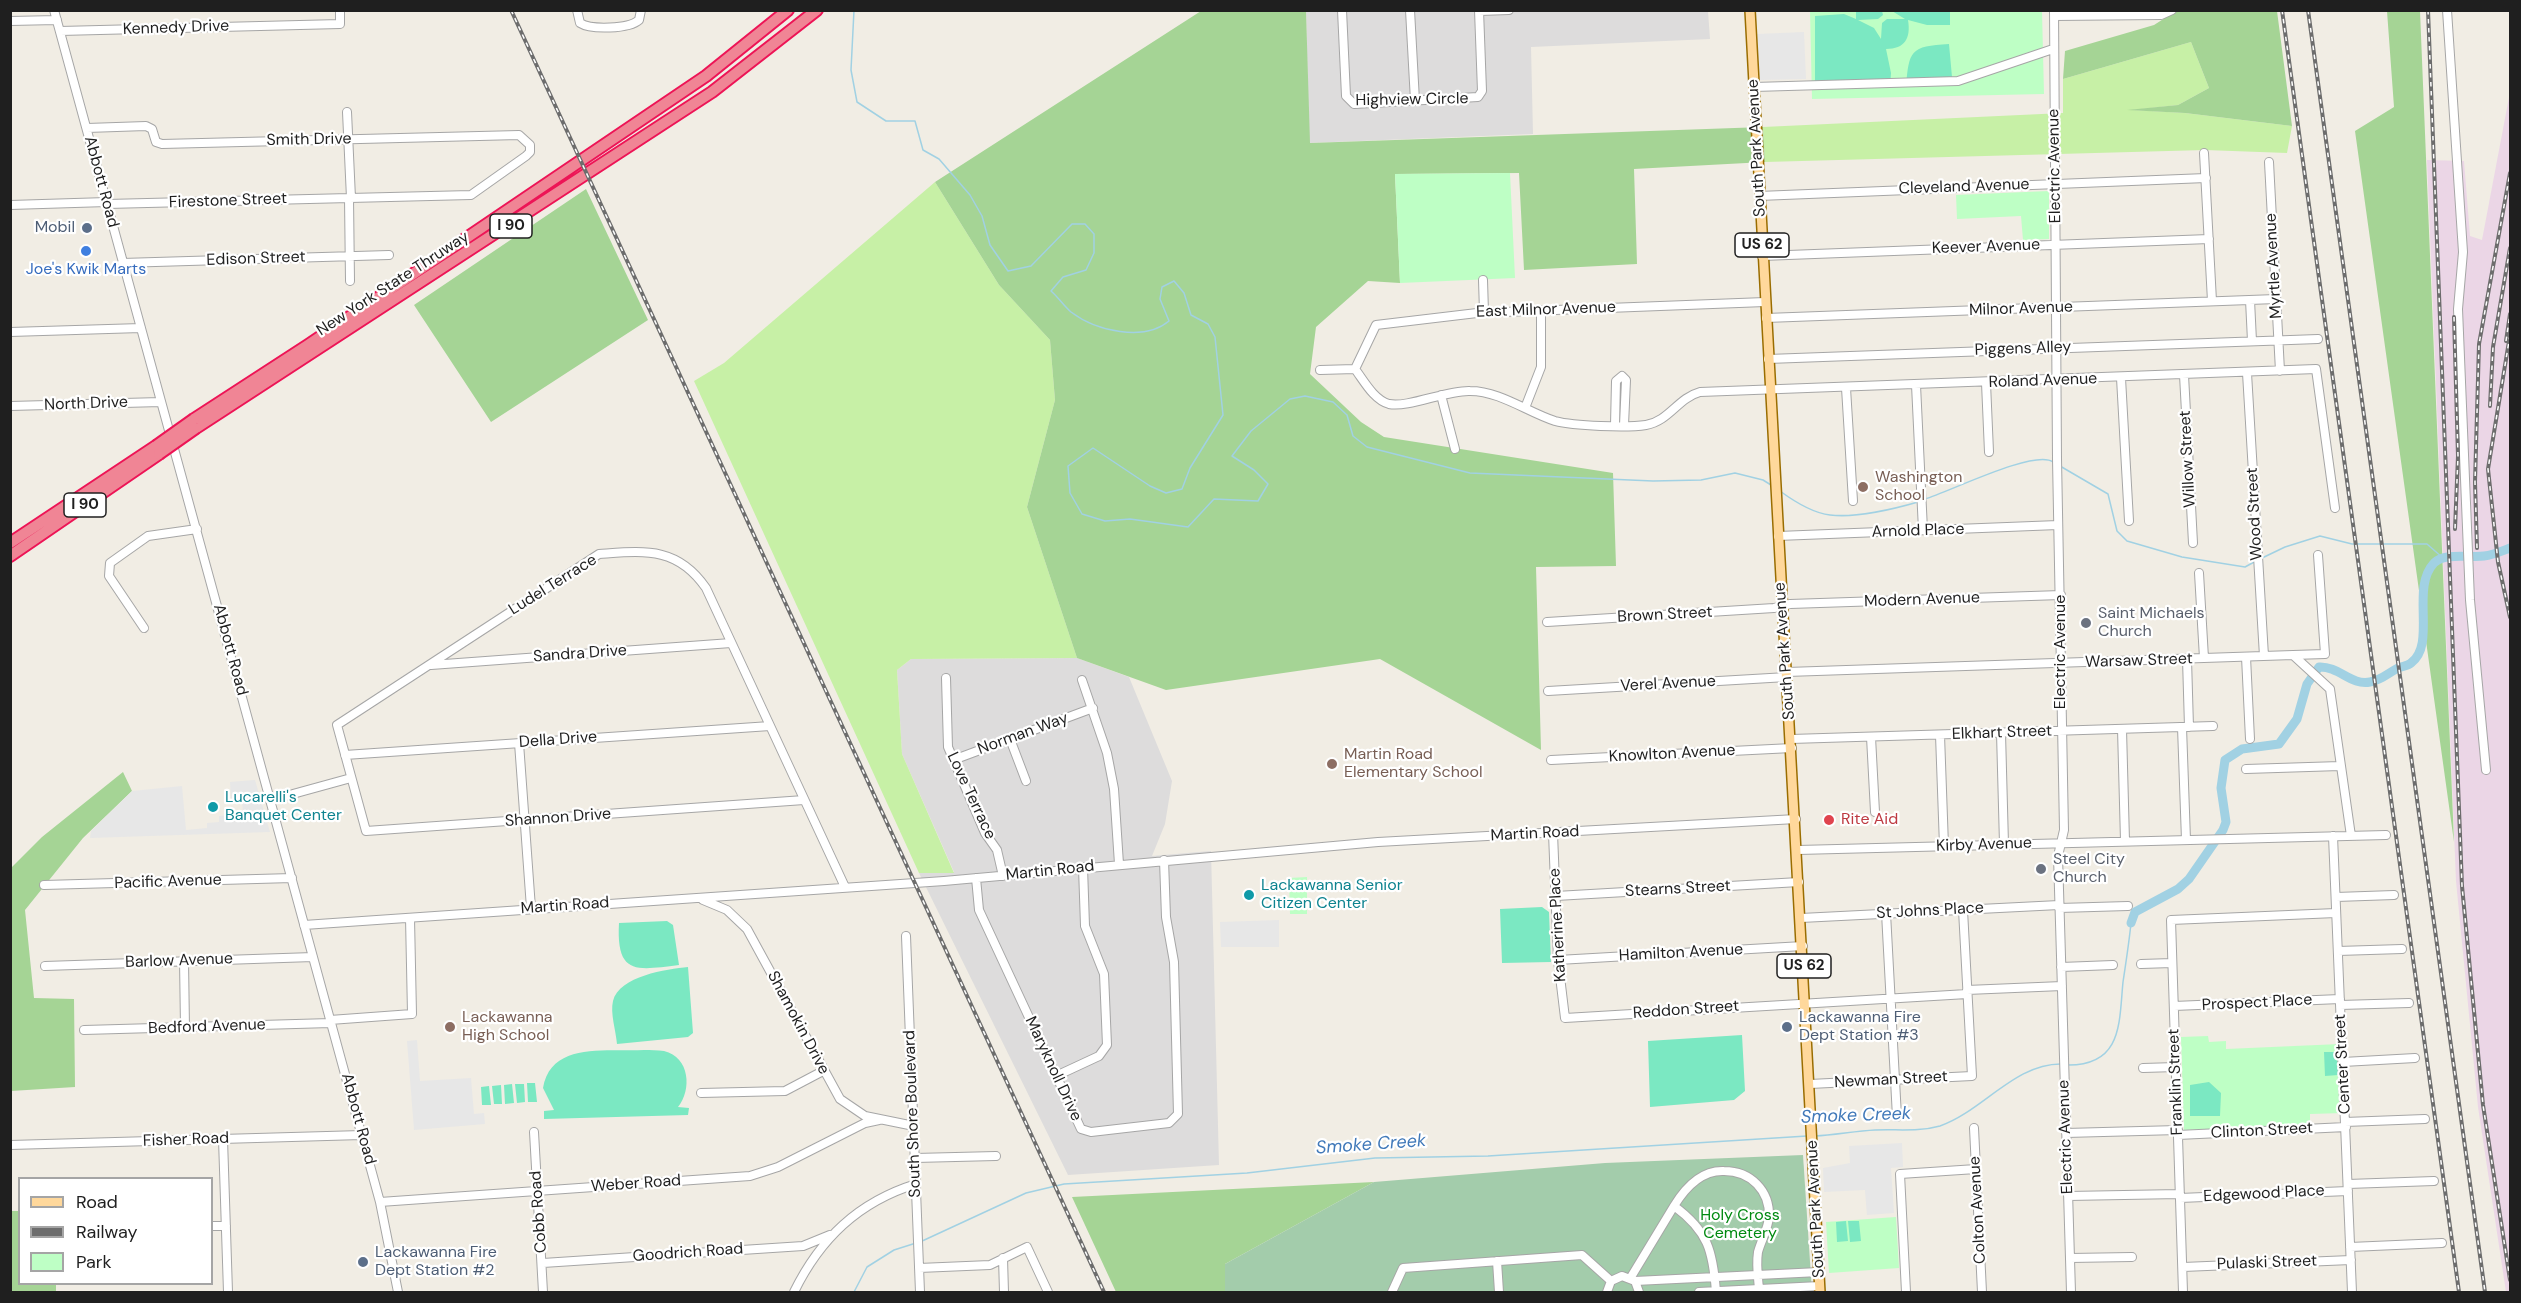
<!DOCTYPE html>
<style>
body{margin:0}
#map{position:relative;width:2521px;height:1303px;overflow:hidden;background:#f1ede4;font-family:"DM Sans",sans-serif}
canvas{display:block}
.frame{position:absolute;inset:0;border:12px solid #1f1f1f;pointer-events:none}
.legend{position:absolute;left:18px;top:1177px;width:195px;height:108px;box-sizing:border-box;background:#fff;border:2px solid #a5a5a5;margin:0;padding:8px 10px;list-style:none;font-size:18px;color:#1f1f1f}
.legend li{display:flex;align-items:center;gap:12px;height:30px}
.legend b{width:30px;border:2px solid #a5a5a5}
</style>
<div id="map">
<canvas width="2521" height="1303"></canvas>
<div class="frame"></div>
<ul class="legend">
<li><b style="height:8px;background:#ffd89b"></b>Road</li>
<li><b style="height:8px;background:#6d6d6d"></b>Railway</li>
<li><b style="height:16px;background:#beffc5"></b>Park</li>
</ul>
</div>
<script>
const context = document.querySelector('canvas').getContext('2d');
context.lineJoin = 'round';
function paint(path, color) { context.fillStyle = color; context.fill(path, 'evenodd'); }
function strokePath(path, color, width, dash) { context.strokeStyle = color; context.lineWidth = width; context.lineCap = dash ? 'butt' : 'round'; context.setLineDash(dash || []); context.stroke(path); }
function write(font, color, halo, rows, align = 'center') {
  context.font = font + ' "DM Sans",sans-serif'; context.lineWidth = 4.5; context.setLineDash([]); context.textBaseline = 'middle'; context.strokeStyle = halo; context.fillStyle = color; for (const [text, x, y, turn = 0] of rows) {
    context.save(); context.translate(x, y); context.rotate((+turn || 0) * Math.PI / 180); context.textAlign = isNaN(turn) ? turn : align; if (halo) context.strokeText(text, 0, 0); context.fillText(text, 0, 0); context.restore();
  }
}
const residential = new Path2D(`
 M1306,11H1708L1710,39L1531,47L1533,134L1309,143Z
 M1077,658L1129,677L1172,781L1165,824L1152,856L1211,851L1219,1165L1068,1175L919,873L954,872L902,754L897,670L911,659Z`);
const industrial = new Path2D(`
 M2510,92V1292H2506L2478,1107L2456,881L2427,160L2464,161L2470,236L2482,240Z`);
const grass = new Path2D(`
 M2191,42L2209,88L2178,105L2133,110L2185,113L2292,126L2287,153L2205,150L1765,162L1763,127L2063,113V79Z
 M935,182L999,285L1050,340L1055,400L1027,507L1077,658L911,659L897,670L902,754L954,873H919L694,381L724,363Z`);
const forest = new Path2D(`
 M1201,11H1306L1310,143L1763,127L1765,162L1634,169L1637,264L1524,270L1519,173L1395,174L1400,283L1368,281L1316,327L1310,374L1361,422L1384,437L1613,473L1616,566L1536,567L1541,750L1380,659L1166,690L1077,658L1027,507L1055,400L1050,340L999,285L935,182Z
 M2176,11H2277L2292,126L2185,113L2127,110L2178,105L2209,88L2191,42L2063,79L2065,51L2154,25Z
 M2387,11H2420L2454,842L2355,131L2394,107Z
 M586,189L648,320L491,422L414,305Z
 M123,772L132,791L83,838L25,910L34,998L74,999L75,1087L11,1091V868L42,837Z
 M1374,1182L1225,1264V1292H1116L1072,1197Z
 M11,1211H19L20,1284H56V1292H11Z`);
const cemetery = new Path2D(`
 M1803,1155L1812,1292H1225V1264L1374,1182L1605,1163Z`);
const park = new Path2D(`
 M1810,11H2042L2044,94L1812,99Z
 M1510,173L1515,278L1400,283L1395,174Z
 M2049,191V239L2023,240L2021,216L1957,219L1956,195Z
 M1307,877V914H1290L1289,878Z
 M2208,1036L2209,1042L2226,1041V1049L2340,1044L2343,1113L2310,1114V1125L2184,1130L2181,1037Z
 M1896,1217L1899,1268L1829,1273L1826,1222Z`);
const pitch = new Path2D(`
 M1856,11H1882L1883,15L1878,19L1858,20L1874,28L1881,39L1882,23L1887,19H1905L1892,11H1950V25H1927L1908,20C1911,38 1905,49 1886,49L1891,73L1890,87L1821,89L1815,83V16L1844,14L1856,19Z
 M1949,44L1952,77L1945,85L1906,87C1909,51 1910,46 1949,44Z
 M1542,907L1549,912L1551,962L1502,963L1500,909Z
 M667,921L673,925L679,965C637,970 616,976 619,923Z
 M688,967L693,1033L688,1037L617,1044C616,1031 610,1013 613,1001C619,976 667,969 688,967Z
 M1742,1035L1745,1091L1734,1100L1650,1107L1648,1041Z
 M644,1050C650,1050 658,1050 664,1051C690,1057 692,1090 678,1107L689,1108L688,1115L544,1119V1111L554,1110L543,1088C551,1041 607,1052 644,1050Z
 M2324,1052H2337L2338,1075L2325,1076Z
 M2209,1082L2221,1093L2220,1116H2190V1085Z
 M527,1083H535L537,1102H528Z
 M512,1084L514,1103L505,1104L504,1085Z
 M515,1084H524L525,1102L517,1103Z
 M501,1085L502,1104H494L492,1086Z
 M489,1086L491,1105H482L481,1087Z
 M1846,1221L1848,1241L1837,1242L1836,1222Z
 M1859,1221L1861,1241L1850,1242L1848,1221Z`);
const parking = new Path2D(`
 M1804,32L1806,79L1760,80L1757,34Z
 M255,780L270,832L90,838L91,831L132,791L182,786L186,830L207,828V823L219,822V816L243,814L242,799H231L230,782Z
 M1279,920V947H1221L1220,922Z
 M417,1040L420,1081L471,1078L474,1114L484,1113L485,1124L414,1130L407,1041Z
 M1902,1143L1903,1167L1891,1168L1894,1213L1867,1215L1865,1190L1824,1192L1823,1168L1850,1163L1849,1146Z`);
const stream = new Path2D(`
 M854,10L851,70L857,102L886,121H915L923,150L939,159L970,195L982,216L990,245L1008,271L1031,266L1072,224H1085L1094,234V253L1086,270L1063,277L1051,291C1058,297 1064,306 1071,312C1096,331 1144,342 1169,321L1160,299L1162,287L1174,281L1184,293L1191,315L1208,324L1215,337L1223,415L1190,468L1182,489L1166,493L1150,486L1093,448L1068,466L1070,493L1082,514L1105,521L1130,519L1188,527L1214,499L1258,501L1268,484L1254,470L1232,456L1251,431L1290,399L1305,396L1333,402L1347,415L1353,436L1367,447L1470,473L1653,481L1701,480L1735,473L1763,480L1771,485
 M2060,466L2108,494L2117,531L2127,541L2182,557L2245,567L2256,561
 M1780,491C1795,502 1812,513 1830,515C1855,518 1894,509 1918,502
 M1925,499C1949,492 2034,449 2053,462
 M2260,559L2285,547L2320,536L2352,544H2427L2443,558
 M2067,1065C2123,1066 2119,1022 2123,982C2126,962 2129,943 2131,923
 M1815,1136C1835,1135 1855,1131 1875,1130C1897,1129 1919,1132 1940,1126C1983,1111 2015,1063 2062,1064
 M920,1242L1026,1193L1064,1184L1247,1173L1375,1158L1488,1156L1807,1136
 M854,1292L867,1267L894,1250L916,1243`);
const river = new Path2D(`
 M2131,923L2135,912L2178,889L2189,879L2223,830L2226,822L2221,788L2225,760L2242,749L2279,744L2297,719L2307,684L2319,667C2339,666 2351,686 2370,682C2382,680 2388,673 2398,668C2403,666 2408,666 2411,663C2437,644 2410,588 2434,563C2444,552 2471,558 2484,556C2493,555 2502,551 2510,548`);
const minor = new Path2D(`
 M54,10L380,1202L398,1292
 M577,10L580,23C591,30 629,29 639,20L641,10
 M1342,10L1346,96L1354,104L1478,97L1482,91L1479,10
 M1410,10L1415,101
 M2054,10L2057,459L2064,830L2058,856L2071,1292
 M2447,10L2463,252L2458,309L2470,600L2486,770
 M1479,11L1509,10
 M2054,16L2161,15L2172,10
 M10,21L57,20
 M60,31L340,24V10
 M1754,87L1958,81L2053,49
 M347,112L351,198
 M87,128L146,126L152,129L156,142L162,144L519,135L530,145V152L526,156L471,195L107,204
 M2204,153L2212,301
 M2269,162L2280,371
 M1759,196L2206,178
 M349,198L350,281
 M10,205L107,202
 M1762,256L2209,239
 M122,263L389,255
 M1483,280L1484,312
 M2250,300L2252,341
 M1766,318L2276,299
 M10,332L141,328
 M1768,359L2318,339
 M1355,369C1364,381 1374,400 1389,404C1408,408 1447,390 1470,391C1500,391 1527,412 1555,421C1574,426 1627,428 1646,425C1669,421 1678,398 1700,392L2316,369L2335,508
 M1355,369L1376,325L1477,313L1765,302
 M1320,370L1355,369
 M2247,373L2264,656
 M2184,375L2193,543
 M2121,378L2129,521
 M1986,383L1989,452
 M1916,385L1923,530
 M1846,388L1853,501
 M1441,395L1455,449
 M10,406L161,402
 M1525,408L1541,367V310
 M1615,425L1616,381L1622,376L1626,380L1624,425
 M1778,536L2058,525
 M2199,573L2204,658
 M1547,622L1774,608L1790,604L2061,595
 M144,628L109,576L110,563L148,536L197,529
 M2293,655L2325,654L2318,555
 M2246,657L2250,739
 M2187,659L2189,727
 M431,665L731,643
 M1787,672L2293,655L2330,689L2351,836
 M946,678L948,747L985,833L997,850L1003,876
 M1082,680L1107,753L1114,789L1119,864
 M1548,691L1787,677
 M2182,727L2186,840
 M2122,729L2125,841
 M2001,733L2004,844
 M1940,735L1944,846
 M1871,737L1875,812
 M1010,739L1026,781
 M1791,739L2213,726
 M519,743L531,908
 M345,755L770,726
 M953,760L1093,708
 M1551,760L1792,748
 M2246,769L2340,766
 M271,800L351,778
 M804,800L366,831L337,725L599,554C644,551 677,546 706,588L845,887
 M1553,833L1558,960L1565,1018L1967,994
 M2333,836L2352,1292
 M1798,850L2386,835
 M976,878L979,910L1081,1129L1091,1132L1169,1123L1178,1114L1174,962L1166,917L1164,860
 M44,885L292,878
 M1556,896L1799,882
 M2336,897L2394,895
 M703,900L727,910L747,929L840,1099L865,1116L914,1126
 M2059,908L2128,906
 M1886,913L1897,1117
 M1801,918L2059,905
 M304,925L944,881L1378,842L1796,819
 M906,936L920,1292
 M2338,951L2402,949
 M184,960L185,1028
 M1558,960L1803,946
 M2141,964L2172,963
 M45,966L313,957
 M2061,967L2113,965
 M1967,990L2062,986
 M2340,1005L2409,1003
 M2174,1006L2340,999
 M330,1020L412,1014L410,918
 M84,1030L331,1023
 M2343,1062L2415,1058
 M2143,1068L2176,1067
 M1056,1076L1099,1056L1107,1045L1104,974L1085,926L1083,867
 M1810,1084L1972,1076L1963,910
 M701,1093L785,1091L823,1071
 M2345,1122L2425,1119
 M1974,1128L1982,1292
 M534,1132L543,1292
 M2066,1133L2178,1130
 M2178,1135L2346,1127
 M223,1139L228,1292
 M10,1145L362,1135
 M915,1158L996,1156
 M2348,1184L2434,1181
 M2068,1196L2180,1194
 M2180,1198L2348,1191
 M380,1202L750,1176L778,1167L865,1123L879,1120
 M1674,1206C1685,1188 1701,1170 1724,1171C1751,1171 1770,1191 1769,1217C1768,1229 1761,1241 1758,1252C1756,1265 1758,1277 1759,1289
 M212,1226H226
 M2350,1247L2442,1243
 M1003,1258L1004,1292
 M2070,1258L2132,1257
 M1497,1261L1499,1292
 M543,1263L803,1246L830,1235
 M2183,1267L2351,1260
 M919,1268L990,1265L1027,1247L1048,1292
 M1631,1277L1674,1206C1708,1231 1713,1251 1716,1292
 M1635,1281L1819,1272
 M794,1292C820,1239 858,1202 916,1184
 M1392,1292L1403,1268L1582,1255L1611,1281
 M1607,1292L1611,1281L1622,1276L1635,1281L1639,1292
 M1699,1292L1820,1286
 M1906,1292L1900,1174L1976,1169
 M2183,1292L2171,920L2336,913`);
const major = new Path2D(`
 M1750,10L1820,1292`);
const highway = new Path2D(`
 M194,419L308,345L706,76L788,10
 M196,428L712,92L817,10
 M10,543L156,446
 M10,556L159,454`);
const rail = new Path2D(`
 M511,10L1104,1292
 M2282,10L2459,1292
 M2308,10L2485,1292
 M2428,10L2462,886L2483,1105L2510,1280
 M2454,317L2458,456L2455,529
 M2510,335L2488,469L2498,562L2510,617
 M2506,341L2510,314
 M2490,406L2493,347L2510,248
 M2477,548L2475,482L2479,344L2510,173`);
const highwayBridge = new Path2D(`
 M156,446L194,419
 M159,454L196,428`);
const markers = [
 [87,228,6,"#5c6f8a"],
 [86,251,6,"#3f7fe0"],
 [1863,487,6,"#8d6e63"],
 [2086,623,6,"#6b7280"],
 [1332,764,6,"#8d6e63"],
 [213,807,6,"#0f9aa8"],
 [1829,820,6,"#e0444e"],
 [2041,869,6,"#6b7280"],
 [1249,895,6,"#0f9aa8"],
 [450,1027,6,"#8d6e63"],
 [1787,1027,6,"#5c6f8a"],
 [363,1262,6,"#5c6f8a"]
];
const shields = [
 [511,226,42],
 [1762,245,54],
 [85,505,42],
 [1804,966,54]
];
const shieldNames = [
 ["I 90",511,226],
 ["US 62",1762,245],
 ["I 90",85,505],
 ["US 62",1804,966]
];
const streetNames = [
 ["Kennedy Drive",176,28,-2],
 ["Highview Circle",1412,100,-1],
 ["Smith Drive",309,140,-1],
 ["South Park Avenue",1757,148,-93],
 ["Electric Avenue",2055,166,-91],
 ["Abbott Road",101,182,75],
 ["Cleveland Avenue",1964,187,-2],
 ["Firestone Street",228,201,-2],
 ["Keever Avenue",1986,247,-2],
 ["Edison Street",256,259,-2],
 ["Myrtle Avenue",2274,266,-93],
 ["New York State Thruway",393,284,-33],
 ["Milnor Avenue",2021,309,-2],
 ["East Milnor Avenue",1546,310,-2],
 ["Piggens Alley",2023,349,-2],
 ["Roland Avenue",2043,381,-2],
 ["North Drive",86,404,-2],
 ["Willow Street",2188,459,-93],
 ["Wood Street",2255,514,-93],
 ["Arnold Place",1918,531,-2],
 ["Ludel Terrace",553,585,-32],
 ["Modern Avenue",1922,600,-2],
 ["Brown Street",1665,615,-3],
 ["Abbott Road",230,650,75],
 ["South Park Avenue",1785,651,-94],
 ["Electric Avenue",2061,652,-90],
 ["Sandra Drive",580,654,-4],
 ["Warsaw Street",2139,661,-2],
 ["Verel Avenue",1668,684,-3],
 ["Elkhart Street",2002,733,-2],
 ["Norman Way",1023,734,-20],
 ["Della Drive",558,740,-4],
 ["Knowlton Avenue",1672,754,-3],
 ["Love Terrace",971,796,65],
 ["Shannon Drive",558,818,-4],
 ["Martin Road",1535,834,-3],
 ["Kirby Avenue",1984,845,-2],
 ["Martin Road",1050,871,-6],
 ["Pacific Avenue",168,882,-2],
 ["Stearns Street",1678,889,-3],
 ["Martin Road",565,906,-4],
 ["St Johns Place",1930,911,-3],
 ["Katherine Place",1558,925,-93],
 ["Hamilton Avenue",1681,953,-3],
 ["Barlow Avenue",179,961,-2],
 ["Prospect Place",2257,1003,-3],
 ["Reddon Street",1686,1010,-4],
 ["Shamokin Drive",798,1023,62],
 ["Bedford Avenue",207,1027,-2],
 ["Center Street",2343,1064,-93],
 ["Maryknoll Drive",1053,1069,65],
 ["Newman Street",1891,1080,-3],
 ["Franklin Street",2176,1082,-92],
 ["South Shore Boulevard",913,1114,-92],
 ["Abbott Road",358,1119,75],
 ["Clinton Street",2262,1131,-3],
 ["Electric Avenue",2066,1137,-92],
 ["Fisher Road",186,1140,-2],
 ["Weber Road",636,1184,-4],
 ["Edgewood Place",2264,1194,-3],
 ["South Park Avenue",1816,1209,-93],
 ["Colton Avenue",1978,1210,-93],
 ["Cobb Road",539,1212,-94],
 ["Goodrich Road",688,1253,-4],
 ["Pulaski Street",2267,1263,-2]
];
const serviceNames = [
 ["Mobil",75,228,"right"],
 ["Lackawanna Fire",1799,1018],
 ["Dept Station #3",1799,1036],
 ["Lackawanna Fire",375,1253],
 ["Dept Station #2",375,1271]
];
const shopNames = [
 ["Joe's Kwik Marts",86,270]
];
const educationNames = [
 ["Washington",1875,478],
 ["School",1875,496],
 ["Martin Road",1344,755],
 ["Elementary School",1344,773],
 ["Lackawanna",462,1018],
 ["High School",462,1036]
];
const worshipNames = [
 ["Saint Michaels",2098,614],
 ["Church",2098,632],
 ["Steel City",2053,860],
 ["Church",2053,878]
];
const cultureNames = [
 ["Lucarelli's",225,798],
 ["Banquet Center",225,816],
 ["Lackawanna Senior",1261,886],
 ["Citizen Center",1261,904]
];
const healthNames = [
 ["Rite Aid",1841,820]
];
const parkNames = [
 ["Holy Cross",1740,1216],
 ["Cemetery",1740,1234]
];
const waterNames = [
 ["Smoke Creek",1856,1116,-2],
 ["Smoke Creek",1371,1145,-4]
];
paint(residential, '#dddcdc');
paint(industrial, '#ebd6e6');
paint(grass, '#c7f0a6');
paint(forest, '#a5d495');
paint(cemetery, '#a3ccab');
paint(park, '#beffc5');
paint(pitch, '#7be8c2');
paint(parking, '#e7e7e7');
strokePath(stream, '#a1d1e3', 1.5);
strokePath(river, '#a1d1e3', 9);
strokePath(minor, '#a6a6a6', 10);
strokePath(major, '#9a6d00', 12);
strokePath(highway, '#ed1456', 14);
strokePath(minor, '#fff', 8);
strokePath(major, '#ffd89b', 9);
strokePath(highway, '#f08595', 10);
strokePath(rail, '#6d6d6d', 4);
strokePath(rail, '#fff', 1.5, [4.5]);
strokePath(highwayBridge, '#ed1456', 14, []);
strokePath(highwayBridge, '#f08595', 10);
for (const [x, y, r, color] of markers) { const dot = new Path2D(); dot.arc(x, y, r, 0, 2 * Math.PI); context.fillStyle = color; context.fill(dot); strokePath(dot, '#fff', 2); }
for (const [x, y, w] of shields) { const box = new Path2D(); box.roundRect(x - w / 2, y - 12, w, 24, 4.5); context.fillStyle = '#fff'; context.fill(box); strokePath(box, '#1f1f1f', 1.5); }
write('bold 15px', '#1f1f1f', null, shieldNames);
write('16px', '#1f1f1f', '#fff', streetNames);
write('16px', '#4e5e75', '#fff', serviceNames, 'left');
write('16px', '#366cbe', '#fff', shopNames);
write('16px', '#785e54', '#fff', educationNames, 'left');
write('16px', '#5b616d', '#fff', worshipNames, 'left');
write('16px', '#0d838f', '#fff', cultureNames, 'left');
write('16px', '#be3a42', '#fff', healthNames, 'left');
write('16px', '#018a11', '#fff', parkNames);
write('italic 18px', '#4179b9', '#fff', waterNames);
</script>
